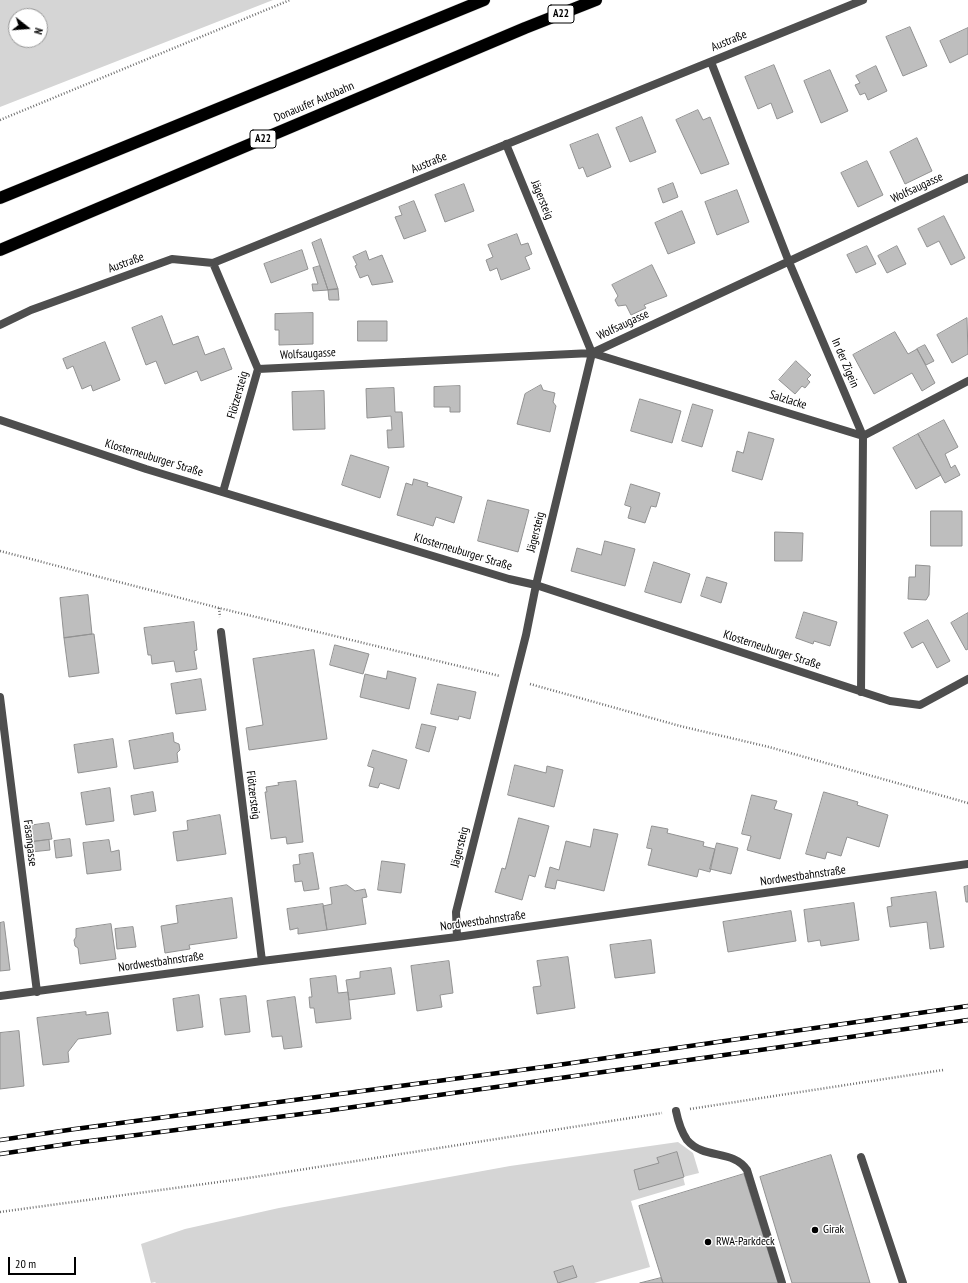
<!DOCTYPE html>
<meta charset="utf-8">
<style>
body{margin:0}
#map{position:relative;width:968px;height:1283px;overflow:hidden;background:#fff;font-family:"PT Sans Narrow",sans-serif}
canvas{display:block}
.north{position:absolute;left:8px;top:8px;width:40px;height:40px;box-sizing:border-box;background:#fff;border:1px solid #999;border-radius:50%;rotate:107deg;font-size:11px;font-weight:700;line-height:16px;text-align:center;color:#000}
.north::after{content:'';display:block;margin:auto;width:14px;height:18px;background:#000;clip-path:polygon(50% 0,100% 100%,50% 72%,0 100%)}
.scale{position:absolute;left:8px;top:1257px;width:68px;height:18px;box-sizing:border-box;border:2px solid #000;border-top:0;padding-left:5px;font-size:12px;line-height:14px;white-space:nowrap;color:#000;-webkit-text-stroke:3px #fff;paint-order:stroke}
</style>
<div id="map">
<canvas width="968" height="1283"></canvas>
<div class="north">N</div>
<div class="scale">20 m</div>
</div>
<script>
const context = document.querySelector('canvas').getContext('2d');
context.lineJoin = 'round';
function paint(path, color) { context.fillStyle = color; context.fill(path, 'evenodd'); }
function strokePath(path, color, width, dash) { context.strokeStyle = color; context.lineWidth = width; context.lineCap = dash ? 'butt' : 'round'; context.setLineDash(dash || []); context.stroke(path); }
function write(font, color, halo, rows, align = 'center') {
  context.font = font + ' "PT Sans Narrow",sans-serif'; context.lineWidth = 3; context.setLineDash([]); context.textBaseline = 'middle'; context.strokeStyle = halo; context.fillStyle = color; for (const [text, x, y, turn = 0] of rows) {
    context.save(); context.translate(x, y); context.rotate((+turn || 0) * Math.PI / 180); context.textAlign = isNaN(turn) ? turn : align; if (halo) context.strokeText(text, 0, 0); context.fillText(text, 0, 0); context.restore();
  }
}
const green = new Path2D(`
 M0,0H273L0,107ZM16,16H40V40H16Z
 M678,1142L693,1153L699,1173L683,1177L685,1185L631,1201L650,1267L594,1283H156L155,1282L151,1283L141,1244L185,1229L279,1208L510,1166Z`);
const building = new Path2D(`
 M910,27L927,66L903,76L886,37Z
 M968,28V54L950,63L940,41Z
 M774,65L793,112L777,119L771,103L758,109L745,77Z
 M876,66L887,91L868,100L865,93L860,95L855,85L860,83L856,76Z
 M830,70L848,111L821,123L804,81Z
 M698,110L703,120L710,117L729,164L701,174L676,120Z
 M642,117L656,152L630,162L616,128Z
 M598,134L611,167L587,177L583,167L579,169L570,145Z
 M917,138L932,171L905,184L890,152Z
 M867,161L883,195L858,207L841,173Z
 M673,183L678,197L663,203L658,189Z
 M464,184L474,211L445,222L435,195Z
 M737,190L749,222L717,235L705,202Z
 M414,201L426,231L404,239L395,217L402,215L399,207Z
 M682,211L695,243L668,254L655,223Z
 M944,216L965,258L951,265L939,241L927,247L918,229Z
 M517,234L521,245L528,243L532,254L525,257L530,269L501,280L497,268L490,271L486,260L493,257L488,245Z
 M321,239L338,289L328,290L312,243Z
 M867,246L876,264L856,273L847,255Z
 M897,246L906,264L887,273L878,256Z
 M302,250L308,269L271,283L264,264Z
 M366,251L369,260L382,255L393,282L372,285L368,275L360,278L355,266L357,265L353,257Z
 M652,265L667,296L644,305L646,308L631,315L626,305L618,306L615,300L618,296L612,285Z
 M320,266L328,290L313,291L312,284H318L313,268Z
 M338,289L339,300H329L328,290Z
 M313,313V344L279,345V330H275V314Z
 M162,316L173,345L198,336L205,355L224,348L232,369L201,381L197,371L165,384L156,361L146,365L132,328Z
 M967,318L968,354L952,363L937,335Z
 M358,321H387V341H358Z
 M895,332L908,354L917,349L935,383L922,391L912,373L874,394L853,355Z
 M105,342L120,380L93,391L91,385L82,389L73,366L67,369L63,359Z
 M925,345L934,361L926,365L917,349Z
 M796,361L811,375L807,379L810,382L805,388L802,386L795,394L779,380Z
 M541,385L543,390L555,393L553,402L556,406L550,432L517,424L525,394Z
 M460,386V412H450V407H434V387Z
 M394,388L395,412H402L404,447L388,448L387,430H392L391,416L367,418L366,389Z
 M324,391L325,429L293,430L292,392Z
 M640,399L681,411L672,443L631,431Z
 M693,404L713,410L702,447L682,441Z
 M944,420L958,447L945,454L951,468L955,465L960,475L945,483L918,434Z
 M749,432L774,439L762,480L732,471L737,451L743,453Z
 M918,434L941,475L916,489L893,448Z
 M351,455L389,467L380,498L342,485Z
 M414,479L428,483L427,486L462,497L454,523L436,517L433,526L397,515L406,483L412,485Z
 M631,484L660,493L656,507L651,506L645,523L628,518L631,507L625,505Z
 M488,500L529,510L518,552L478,541Z
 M931,511H962V546H931Z
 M775,532L803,533L802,561H775Z
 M605,541L635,549L625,586L571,571L577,548L601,555Z
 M654,562L690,574L681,603L645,592Z
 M916,565L930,566L929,595L926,600L908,599L909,577H915Z
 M707,577L727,583L721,603L701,596Z
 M88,595L92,634L64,638L60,598Z
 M804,612L837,622L830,646L814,641L813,644L796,638Z
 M968,613V649L966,650L951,623Z
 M928,620L950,661L937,668L923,642L912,648L904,633Z
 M194,622L197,650L194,651L197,669L176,672L174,661L152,664L151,655H148L144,628Z
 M92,634H94L99,673L69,677L64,638Z
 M335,645L369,654L363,674L330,665Z
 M314,650L327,739L249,750L246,728L263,725L253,659Z
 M388,671L416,678L409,709L360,697L365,674L386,679Z
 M201,679L206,710L176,714L171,684Z
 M438,684L476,692L470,719L459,716L458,720L431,714Z
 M422,724L436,727L429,752L416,748Z
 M173,733L174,742L179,744L180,750L177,753L178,762L134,769L129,741Z
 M113,739L117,767L78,773L74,745Z
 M373,750L407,760L399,789L380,783L378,788L369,786L374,768L368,766Z
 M515,765L546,773L547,766L563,770L554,807L508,795Z
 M296,781L303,842L287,844L286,837L271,839L265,792H267L266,787L279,785L278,783Z
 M110,788L114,821L86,825L81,793Z
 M153,792L156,811L134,815L131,796Z
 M824,792L858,802L857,805L888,815L879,847L847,837L841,856L827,852L825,859L806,854Z
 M752,795L777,801L774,809L792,814L780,859L747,850L751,836L742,834Z
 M220,815L226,854L177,861L173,832L188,830L187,821Z
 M519,818L549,826L535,877L529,875L522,900L495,892L502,868L505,869Z
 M49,823L52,839L30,842L27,826Z
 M652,826L668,829L667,833L704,842L703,846L715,849L710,872L699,869L697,877L648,865L652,849L647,848Z
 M594,829L618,834L604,891L557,880L555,889L545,887L550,867L559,870L566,841L590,847Z
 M70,839L72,856L56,858L54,841Z
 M49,840L50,850L31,852L30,842Z
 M109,840L111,852L119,850L121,870L87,874L83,843Z
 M717,843L738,848L731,874L710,869Z
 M313,853L319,889L304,891L302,881L295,882L293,865L300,864L299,855Z
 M382,861L405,864L401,893L378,890Z
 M347,885L355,891L365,889L367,897L362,898L366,924L327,930L323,906L332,904L330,888Z
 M968,886V902H966L964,887Z
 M936,892L944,947L930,949L927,922L890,927L887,907L892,906L891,898Z
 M232,898L237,938L189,945L190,949L165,953L161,926L178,923L176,906Z
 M854,903L859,940L821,946L820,940L808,942L804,910Z
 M323,904L327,930L298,934V928L290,930L287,909Z
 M791,911L796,941L728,952L723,922Z
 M4,922L10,970L0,971V923Z
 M111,924L116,959L80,964L78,948L75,946L74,940L76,937V929Z
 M133,927L136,947L117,949L115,929Z
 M651,940L655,973L615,978L610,945Z
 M568,957L575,1008L537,1014L533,987L541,986L537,961Z
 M449,961L453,993L440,995L442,1007L417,1011L411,966Z
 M391,968L395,994L349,1000L346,980L360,978V972Z
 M336,976L338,993L348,992L351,1019L316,1023L314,1008H310L309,997H312L310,979Z
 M199,995L203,1027L177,1031L173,999Z
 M246,996L250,1032L225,1035L220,999Z
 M295,997L302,1047L284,1049L282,1036L272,1037L267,1001Z
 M86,1012V1015L108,1012L111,1034L78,1039L68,1052L69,1062L43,1065L37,1018Z
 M19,1031L24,1086L0,1089V1033Z
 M677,1152L684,1177L639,1190L634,1170L659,1163L657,1158Z
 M831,1155L870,1283H792L760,1177Z
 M744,1174L778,1283H663L639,1206Z
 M573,1266L577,1277L558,1283L554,1272Z
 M661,1278L663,1283H640Z`);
const path = new Path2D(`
 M0,120L290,0
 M0,551L219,608L500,676
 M219,608L220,617
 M530,684L680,726L769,747L968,803
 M690,1109L943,1070
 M0,1212L248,1178L662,1113`);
const lane = new Path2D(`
 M676,1111C678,1121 681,1131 687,1140C704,1160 733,1149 747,1170L782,1283
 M861,1157L903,1283`);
const street = new Path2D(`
 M711,62L789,262L863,436L861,692
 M213,263L258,369L223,492
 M0,325L31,310L172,259L213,263L863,0
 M592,353L863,436L968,381
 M258,369L592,353L968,178
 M0,420L146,469L509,579L536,585L890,701L920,705L968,679
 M221,632L262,961
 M0,697L37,992
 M457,937L456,912L526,635L536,585L592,353L506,144
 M0,996L262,961L457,937L968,864`);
const highway = new Path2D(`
 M0,198L484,0
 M0,250L525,28L596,0`);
const rail = new Path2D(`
 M0,1140L75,1129L551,1066L968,1006
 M0,1154L74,1143L325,1111L767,1049L968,1020`);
const markers = [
 [815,1230,4,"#000"],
 [708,1242,4,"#000"]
];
const shields = [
 [561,14,26],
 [263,139,26]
];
const shieldNames = [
 ["A22",561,14],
 ["A22",263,139]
];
const streetNames = [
 ["Austraße",729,41,-22],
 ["Donauufer Autobahn",314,102,-23],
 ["Austraße",429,163,-22],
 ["Wolfsaugasse",917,188,-25],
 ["Jägersteig",542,200,68],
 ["Austraße",126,263,-20],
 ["Wolfsaugasse",623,325,-25],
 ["Wolfsaugasse",308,354,-3],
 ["In der Zigein",845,363,67],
 ["Flötzersteig",238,395,-74],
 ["Salzlacke",788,400,17],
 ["Klosterneuburger Straße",154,458,17],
 ["Jägersteig",536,532,-76],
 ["Klosterneuburger Straße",463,552,17],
 ["Klosterneuburger Straße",772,650,18],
 ["Flötzersteig",253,795,83],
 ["Fasangasse",30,843,83],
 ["Jägersteig",460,847,-76],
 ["Nordwestbahnstraße",803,876,-8],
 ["Nordwestbahnstraße",483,921,-8],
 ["Nordwestbahnstraße",161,962,-8]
];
const poiNames = [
 ["Girak",823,1230],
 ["RWA-Parkdeck",716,1242]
];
paint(green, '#d5d5d5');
paint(building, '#bebebe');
strokePath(building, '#929292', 1);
strokePath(highway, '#dbdbdb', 13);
strokePath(path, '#707070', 2.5, [1, 2]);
strokePath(lane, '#4e4e4e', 8);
strokePath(street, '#4e4e4e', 8);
strokePath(highway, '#000', 12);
strokePath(rail, '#000', 4.5);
strokePath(rail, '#fff', 3, [9]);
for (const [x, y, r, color] of markers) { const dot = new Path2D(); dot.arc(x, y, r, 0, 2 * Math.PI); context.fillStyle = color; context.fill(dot); strokePath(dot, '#fff', 1.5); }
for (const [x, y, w] of shields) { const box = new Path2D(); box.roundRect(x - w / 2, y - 9, w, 18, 3); context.fillStyle = '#fff'; context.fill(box); strokePath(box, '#000', 1); }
write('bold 11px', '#000', null, shieldNames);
write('12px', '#000', '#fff', streetNames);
write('12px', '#000', '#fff', poiNames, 'left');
</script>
